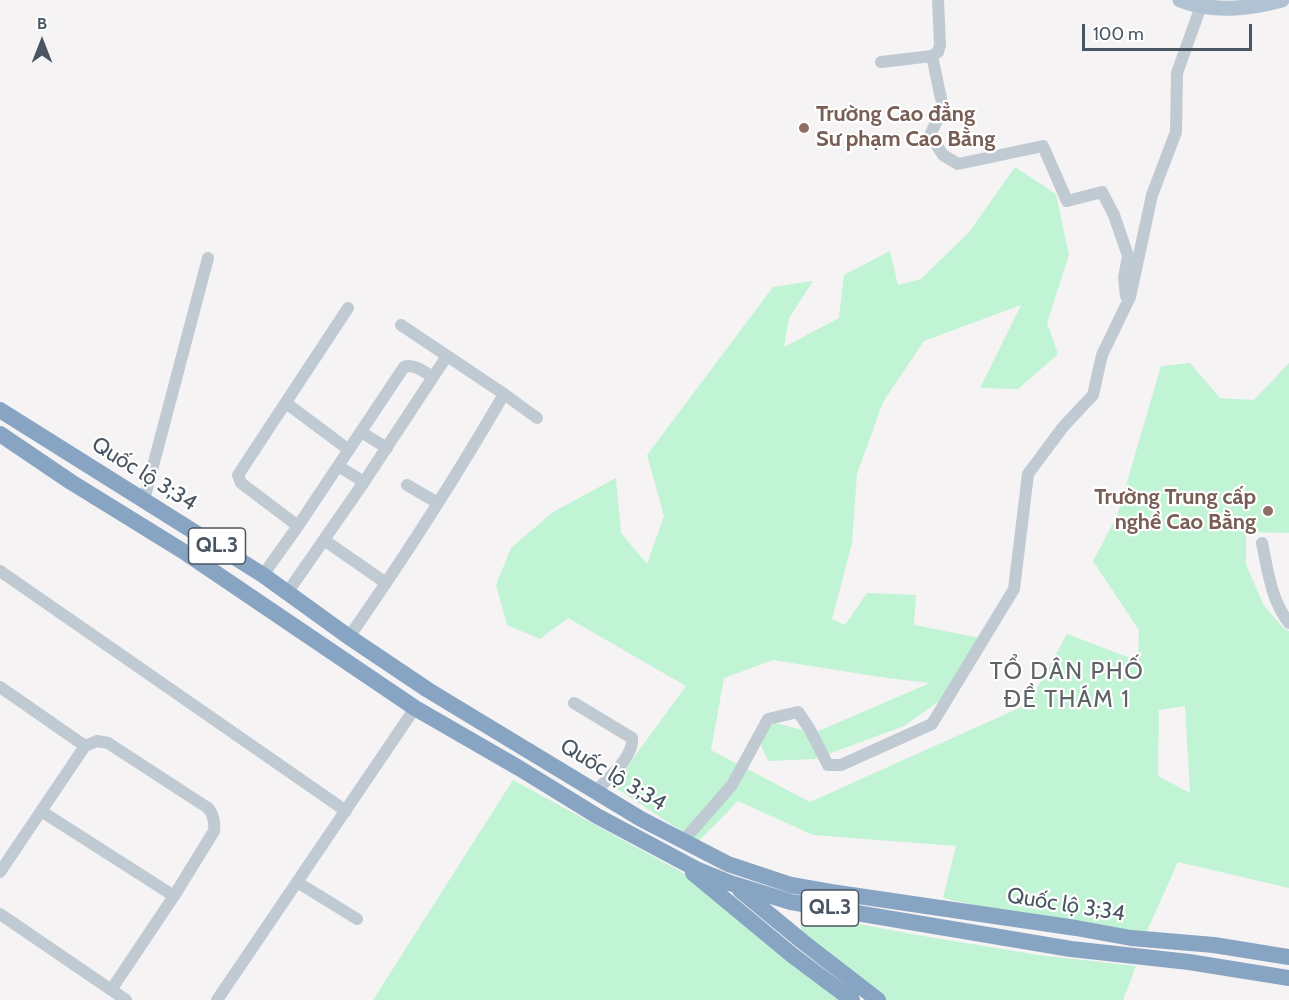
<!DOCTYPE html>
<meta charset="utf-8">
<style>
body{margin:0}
#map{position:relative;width:1289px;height:1000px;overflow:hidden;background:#f5f3f3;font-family:Cabin,sans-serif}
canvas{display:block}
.north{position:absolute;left:12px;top:12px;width:60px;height:60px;-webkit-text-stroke:4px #fff;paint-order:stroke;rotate:0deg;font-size:16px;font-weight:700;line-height:24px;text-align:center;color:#495662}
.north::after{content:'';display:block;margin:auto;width:21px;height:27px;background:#495662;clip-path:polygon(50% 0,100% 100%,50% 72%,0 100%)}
.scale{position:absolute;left:1082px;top:24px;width:170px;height:27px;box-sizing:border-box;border:3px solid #495662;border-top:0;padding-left:8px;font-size:18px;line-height:21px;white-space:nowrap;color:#495662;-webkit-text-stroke:4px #fff;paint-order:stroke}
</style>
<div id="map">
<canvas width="1289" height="1000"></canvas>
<div class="north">B</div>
<div class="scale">100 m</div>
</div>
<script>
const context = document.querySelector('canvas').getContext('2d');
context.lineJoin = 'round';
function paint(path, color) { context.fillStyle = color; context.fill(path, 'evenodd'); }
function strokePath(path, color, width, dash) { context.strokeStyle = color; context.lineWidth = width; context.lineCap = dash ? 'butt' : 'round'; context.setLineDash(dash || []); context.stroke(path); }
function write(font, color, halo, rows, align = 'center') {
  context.font = font + ' Cabin,sans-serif'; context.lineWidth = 4.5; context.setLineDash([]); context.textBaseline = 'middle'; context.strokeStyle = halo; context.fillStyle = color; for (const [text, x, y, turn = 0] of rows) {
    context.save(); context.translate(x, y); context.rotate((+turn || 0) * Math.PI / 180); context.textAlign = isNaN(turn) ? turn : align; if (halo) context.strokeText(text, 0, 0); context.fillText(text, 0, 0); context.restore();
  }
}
const green = new Path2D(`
 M1015,167L1056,194L1069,255L1047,323L1058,354L1018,389L980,388L1021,305L924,341L883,402L857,474L852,543L832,619L845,625L867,593L916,595L914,625L990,640L954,691L904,726L815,759L768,761L757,736L775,723L814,733L930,683L887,678L773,660L724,678L711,750L810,802L1028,704L1067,634L1138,661L1139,630L1093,561L1117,516L1161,366L1190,363L1220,398L1254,400L1289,363V533L1246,532V564L1263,604L1284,629L1289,631V888L1178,862L1146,933L1084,930L943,898L956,846L813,835L738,801L698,842L613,786L686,686L568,618L540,639L507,625L496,585L511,548L553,512L616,478L621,533L647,564L664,516L647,455L773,287L813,281L789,318L784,347L839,318L844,275L890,251L898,285L921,279L969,232ZM1185,706L1190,793L1158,776L1159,710Z
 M513,780L687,875L845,1000H373Z
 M812,915L917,935L1038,955L1136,966L1123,1000H884L801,931V921Z`);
const minor = new Path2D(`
 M932,56L943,108L930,135L943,155L958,164L1043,146L1067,201L1102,192L1114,215L1128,256L1124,277L1126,296
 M881,62L932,56L938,52L940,45L938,0
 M504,394L537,418
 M286,403L349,450
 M361,432L387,448
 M338,466L364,482
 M407,485L438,503
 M144,500L208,258
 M298,526L241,483L238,475L348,308
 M324,540L386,583
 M1262,543C1268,571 1271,600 1289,623
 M0,571L346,811
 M263,575L298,526L404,367C414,363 424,372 433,377L447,356
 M287,593L364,482L433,377
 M349,637C404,558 456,477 504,394L401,325
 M0,687L85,746
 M574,703L632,738C634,757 608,778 596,791
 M41,811L174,896
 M683,841L732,785L768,719L798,712L809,728L828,765H841L932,724L1014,589L1028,474L1063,427L1093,395L1102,355L1130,297L1152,195L1176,132L1177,73L1201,6
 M0,872L85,746L97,741L108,743L208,808C214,815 215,822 214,831L174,896L111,990
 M297,882L357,919
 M0,914L126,1000
 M217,1000L415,708`);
const major = new Path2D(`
 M1180,0C1214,13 1248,9 1282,0`);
const highway = new Path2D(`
 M0,410L263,575L349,637L428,690L641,819L728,864L791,885L831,892L1076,928L1131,938L1214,945L1289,957
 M0,434L71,482L186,553L415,708L519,768L597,816L698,870L730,883L791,902L1071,949L1189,962L1289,978
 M693,873L792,955L852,1000
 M740,890L803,942L878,1000`);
const markers = [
 [804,128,6,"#8d6e63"],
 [1268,511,6,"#8d6e63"]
];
const shields = [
 [217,546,57],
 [830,908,57]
];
const shieldNames = [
 ["QL.3",217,546],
 ["QL.3",830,908]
];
const educationNames = [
 ["Trường Cao đẳng",816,115],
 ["Sư phạm Cao Bằng",816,140],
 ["Trường Trung cấp",1256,498,"right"],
 ["nghề Cao Bằng",1256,523,"right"]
];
const streetNames = [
 ["Quốc lộ 3;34",144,474,32],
 ["Quốc lộ 3;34",613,775,31],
 ["Quốc lộ 3;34",1066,905,9]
];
const neighbourhoodNames = [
 ["TỔ DÂN PHỐ",1067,672],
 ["ĐỀ THÁM 1",1067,700]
];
paint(green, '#c1f3d5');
strokePath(minor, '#c0cad3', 12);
strokePath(major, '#b1c2d2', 15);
strokePath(highway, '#88a4c3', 16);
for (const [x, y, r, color] of markers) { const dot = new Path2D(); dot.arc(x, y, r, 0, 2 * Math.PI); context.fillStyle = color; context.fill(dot); strokePath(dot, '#fff', 2); }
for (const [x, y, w] of shields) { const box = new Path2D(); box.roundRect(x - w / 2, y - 18, w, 36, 4.5); context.fillStyle = '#fff'; context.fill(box); strokePath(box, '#495662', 1.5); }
write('bold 21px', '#495662', null, shieldNames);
write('bold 22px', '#785e54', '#fff', educationNames, 'left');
write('22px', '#495662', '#fff', streetNames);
context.letterSpacing = '1.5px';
write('24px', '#5e6368', '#fff', neighbourhoodNames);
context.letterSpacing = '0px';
</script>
